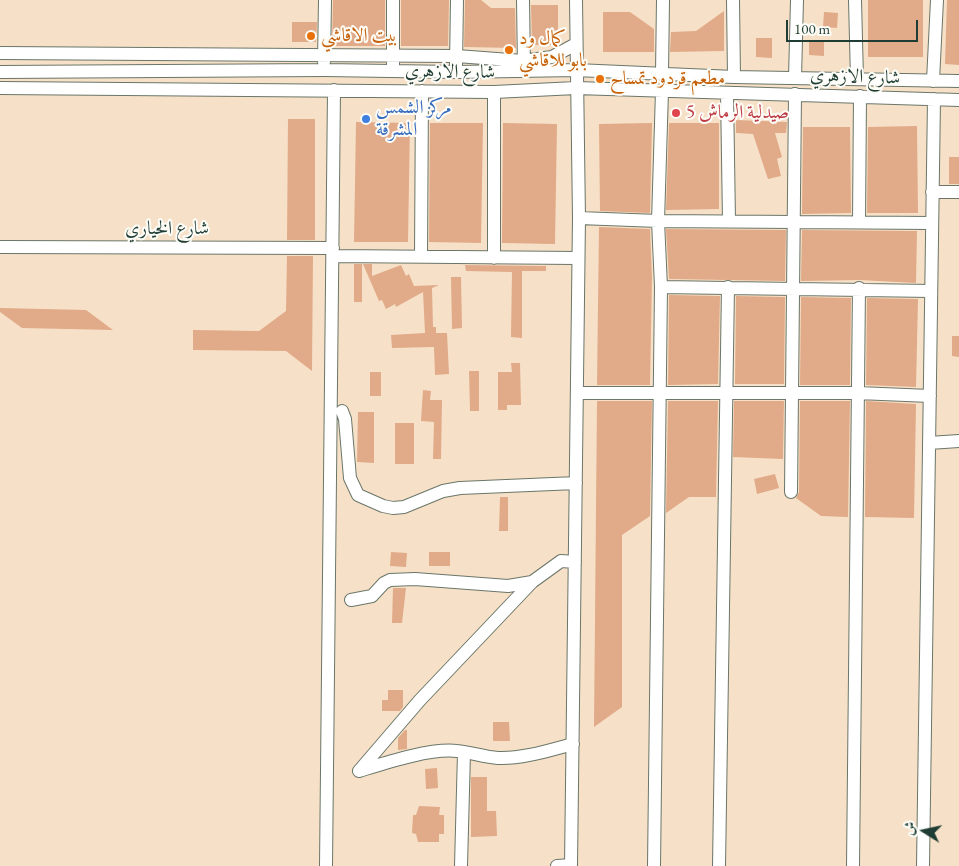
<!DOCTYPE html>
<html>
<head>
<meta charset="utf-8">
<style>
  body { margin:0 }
  #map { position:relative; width:959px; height:866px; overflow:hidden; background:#f6e1c8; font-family:"EB Garamond",Amiri,serif }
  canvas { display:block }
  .north { position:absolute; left:899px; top:806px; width:50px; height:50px; -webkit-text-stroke:4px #fdfcf7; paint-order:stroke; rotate:280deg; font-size:14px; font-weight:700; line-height:20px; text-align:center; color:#1f3d34 }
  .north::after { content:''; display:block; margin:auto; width:18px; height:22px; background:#1f3d34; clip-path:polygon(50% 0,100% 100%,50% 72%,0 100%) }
  .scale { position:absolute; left:786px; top:20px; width:132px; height:22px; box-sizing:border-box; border:2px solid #1f3d34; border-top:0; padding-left:6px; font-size:15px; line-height:18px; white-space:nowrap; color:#1f3d34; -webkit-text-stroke:4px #fdfcf7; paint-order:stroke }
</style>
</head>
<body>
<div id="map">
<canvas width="959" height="866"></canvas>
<div class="north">ش</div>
<div class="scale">100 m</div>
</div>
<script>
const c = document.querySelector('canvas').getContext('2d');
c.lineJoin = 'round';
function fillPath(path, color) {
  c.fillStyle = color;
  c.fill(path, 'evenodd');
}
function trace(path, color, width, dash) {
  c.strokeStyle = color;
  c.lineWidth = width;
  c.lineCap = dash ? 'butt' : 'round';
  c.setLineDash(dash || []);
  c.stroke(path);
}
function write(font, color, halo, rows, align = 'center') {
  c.font = font + ' "EB Garamond",Amiri,serif';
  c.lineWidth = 4;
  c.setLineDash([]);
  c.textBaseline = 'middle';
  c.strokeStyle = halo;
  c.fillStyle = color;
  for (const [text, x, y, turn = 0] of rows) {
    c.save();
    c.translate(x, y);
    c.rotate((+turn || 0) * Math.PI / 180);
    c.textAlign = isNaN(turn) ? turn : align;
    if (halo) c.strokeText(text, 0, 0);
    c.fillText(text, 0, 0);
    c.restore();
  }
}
const building = new Path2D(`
  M333 0H385V46H332Z
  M401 0H449L448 46H401Z
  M465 0H481L491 8H515L516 48 464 47Z
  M868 0H923V57H868Z
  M947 0H959V65L945 64Z
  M531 5H558V45H532Z
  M724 11V51L670 52 671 32 696 31Z
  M603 12H630L654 29V52H603Z
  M824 12 838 13 837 28 823 27Z
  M292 22H317L316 42H292Z
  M756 38H772V58L756 57Z
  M809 40H824V56L809 55Z
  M288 119H315V240H287Z
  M736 120 787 122 786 133H775L782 157 777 159 781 176 768 179 753 134 736 133Z
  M356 122 410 123 408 242H354Z
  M430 123H483L481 243 429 242Z
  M503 123 557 124 555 244 502 243Z
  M652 123 650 213 600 211 599 124Z
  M669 123H719V209L666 210Z
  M917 126 918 213H867L868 127Z
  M803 127H850L851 213 802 214Z
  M949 157H959V184H949Z
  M599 227 650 229 652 277 650 385H597Z
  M666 229 786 230 785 281 669 279Z
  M802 230 917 231 916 283 860 280 801 281Z
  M287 256H313L312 371 286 351 193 350V330L259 331 286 311Z
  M354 264H362V302H354Z
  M363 264H372V276L401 265 406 276 409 274 414 286 439 285 432 288 433 327H436V333H447L449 374 435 375 434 347 392 348 391 335 425 333 423 292 396 307 395 304 386 309 382 300 379 301Z
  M465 265 546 266V271H522V338L511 337 512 272 466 271Z
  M451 277H461L462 328 452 329Z
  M669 295 720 296 718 384 668 385Z
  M736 296 785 297 784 384H735Z
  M801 297 851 298 850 385H800Z
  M867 298 918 299 916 387 866 385Z
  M0 308 86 310 113 330 22 328 0 312Z
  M952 336H959V357L952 356Z
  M511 363H520L521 405H507V410H498V372H512Z
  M469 371H479V411H470Z
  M370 372H381V396H370Z
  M423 390 431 391 430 400H442L441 459H433L434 422 421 421Z
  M597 401H652L650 516 622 535V707L594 727Z
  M668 401H718L716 497H689L666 513Z
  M734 401H784L783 459 733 457Z
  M800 401H850L848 517 821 516 796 498 799 492Z
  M866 401 916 404 914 518 865 517Z
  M358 412H374V463L357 462Z
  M395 423H414V464H395Z
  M775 474 779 488 757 494 754 479Z
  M500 497H508V531H499Z
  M391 552 407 553 406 567 390 566Z
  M429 552H450V566H429Z
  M393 588H406L402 623H392Z
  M388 690H403V707L400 711H382V700H388Z
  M493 722H509L510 741H493Z
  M405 730H407V749L398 750V738Z
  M437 768 438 788 426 789 425 769Z
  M471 777H487V811H496L497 836 471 837Z
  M419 806 440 807 439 815H444V834H439V842H418L416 834 412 833 413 815H416Z`);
const minor = new Path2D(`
  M393 0V65
  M523 0 524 68
  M733 0 734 77
  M855 0 857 79
  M0 53 457 56 523 61 552 57 576 44
  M324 62 325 0
  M456 65 457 0
  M0 72 325 70 456 72 576 70 734 77 959 81
  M662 73 663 0
  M795 78 797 0
  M933 81 937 0
  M0 88 494 92 576 88 959 100
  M494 92V258
  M727 93 729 221
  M932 192H959
  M579 218 658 221 932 223
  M859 221 860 96
  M0 247 333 248
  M333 256 578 258
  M421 256 422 91
  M661 287 931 291
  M577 393H858L930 396
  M342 411 345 419 350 478 358 495 383 506 393 508 404 507 443 491 460 488 576 483
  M929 443 959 441
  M791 492 795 94
  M351 600 372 596 384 583 390 580 415 579 508 586 532 582 561 561 575 562
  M359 771 420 700 532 582
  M359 771C385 763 430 748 457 751 470 752 484 757 498 758 523 759 550 750 573 744
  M326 866 334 90
  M461 866 464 752
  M557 866 571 865
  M571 866 579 218 576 0
  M654 866 661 287 658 221 662 91
  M719 866 728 287
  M853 866 859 288
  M923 866 934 99`);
const markers = [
  [311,36,5,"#e8710a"],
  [509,50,5,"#e8710a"],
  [600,79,5,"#e8710a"],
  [676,113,5,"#e0444e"],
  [366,119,5,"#3f7fe0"]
];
const foodNames = [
  ["بيت الاقاشي",321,36],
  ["كمال ود",519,39],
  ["بابو للاقاشي",519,61],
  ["مطعم قردود تمساح",610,79]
];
const streetNames = [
  ["شارع الازهري",450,72,1],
  ["شارع الازهري",855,77,2],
  ["شارع الخياري",167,229]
];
const shopNames = [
  ["مركز الشمس",376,108],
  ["المشرقة",376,130]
];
const healthNames = [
  ["صيدلية الرماش 5",686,113]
];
fillPath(building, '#e1aa88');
trace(minor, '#6a7668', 14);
trace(minor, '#fff', 12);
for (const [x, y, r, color] of markers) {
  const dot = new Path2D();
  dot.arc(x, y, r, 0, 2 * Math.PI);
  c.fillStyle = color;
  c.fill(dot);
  trace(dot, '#fdfcf7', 2);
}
write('19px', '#c56008', '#fdfcf7', foodNames, 'left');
write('19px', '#1f3d34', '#fdfcf7', streetNames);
write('19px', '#366cbe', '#fdfcf7', shopNames, 'left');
write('19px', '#be3a42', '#fdfcf7', healthNames, 'left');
</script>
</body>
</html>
